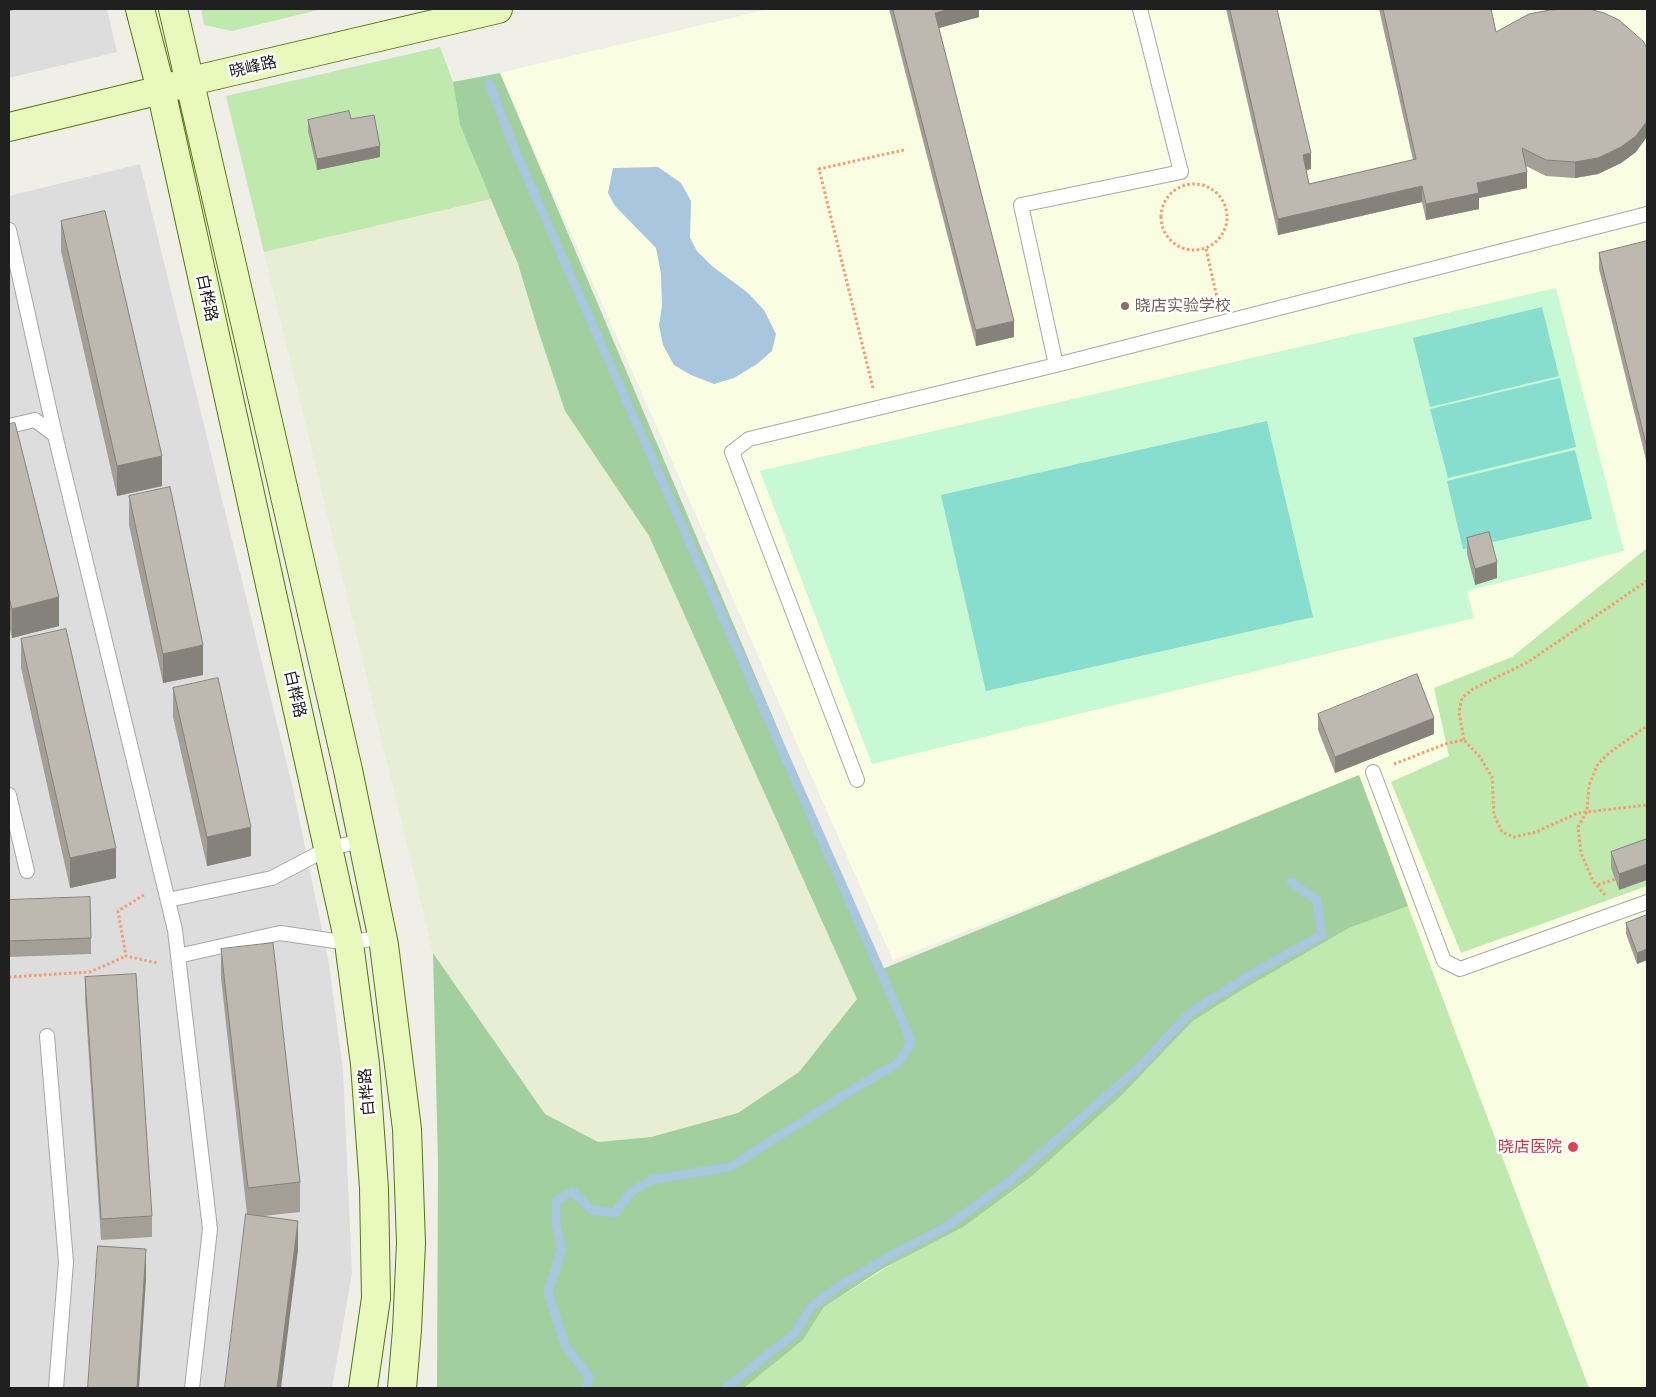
<!DOCTYPE html>
<html>
<head>
<meta charset="utf-8">
<style>
  body { margin:0 }
  #map { position:relative; width:1656px; height:1397px; overflow:hidden; background:#f0efe7; font-family:"Asap Condensed",sans-serif }
  canvas { display:block }
  .frame { position:absolute; inset:0; border:10px solid #202020; pointer-events:none }
</style>
</head>
<body>
<div id="map">
<canvas width="1656" height="1397"></canvas>
<div class="frame"></div>
</div>
<script>
const c = document.querySelector('canvas').getContext('2d');
c.lineJoin = 'round';
function fillPath(path, color) {
  c.fillStyle = color;
  c.fill(path, 'evenodd');
}
function trace(path, color, width, dash) {
  c.strokeStyle = color;
  c.lineWidth = width;
  c.lineCap = dash ? 'butt' : 'round';
  c.setLineDash(dash || []);
  c.stroke(path);
}
function write(font, color, halo, rows, align = 'center') {
  c.font = font + ' "Asap Condensed","Noto Sans SC",sans-serif';
  c.lineWidth = 5;
  c.setLineDash([]);
  c.textBaseline = 'middle';
  c.strokeStyle = halo;
  c.fillStyle = color;
  for (const [text, x, y, turn = 0] of rows) {
    c.save();
    c.translate(x, y);
    c.rotate((+turn || 0) * Math.PI / 180);
    c.textAlign = isNaN(turn) ? turn : align;
    if (halo) c.strokeText(text, 0, 0);
    c.fillText(text, 0, 0);
    c.restore();
  }
}
const residential = new Path2D(`
  M9 9H107L117 52 9 78Z
  M140 164 294 793 329 964 343 1070 352 1273 332 1388H9V196Z`);
const education = new Path2D(`
  M769 9H1647V1388H1589L1359 776 893 960 500 73Z`);
const farmland = new Path2D(`
  M491 199 518 264 538 330 565 411 649 536 857 999 799 1072 738 1113 651 1137 598 1142 545 1114 433 953 264 252Z`);
const grass = new Path2D(`
  M201 9H322L232 31 204 25Z
  M440 47 453 82 460 125 491 199 264 252 226 96Z
  M1647 548V886L1461 953 1391 782 1449 756 1434 688 1512 657Z
  M1408 906 1589 1388H744L803 1340 824 1307 1032 1176 1120 1097 1193 1021 1242 990 1349 928Z`);
const forest = new Path2D(`
  M500 73 880 970 1359 775 1408 906 1349 928 1242 990 1193 1021 1120 1097 1032 1176 963 1227 882 1269 824 1307 803 1340 744 1388H437L438 1163 433 953 545 1114 598 1142 651 1137 738 1113 799 1072 857 999 649 536 565 411 538 330 518 264 460 125 453 82Z`);
const park = new Path2D(`
  M1556 288 1624 551 1467 591 1474 618 872 764 760 471Z`);
const pitch = new Path2D(`
  M1542 307 1559 376 1430 407 1413 338Z
  M1560 378 1576 447 1448 478 1430 409Z
  M1267 421 1313 617 986 691 941 495Z
  M1575 450 1592 519 1463 549 1447 481Z`);
const water = new Path2D(`
  M658 167 681 183 691 201 690 238 697 251 712 266 748 293 764 310 776 334 772 351 757 364 734 378 714 384 691 375 674 365 663 345 659 325 662 306 661 274 656 248 615 206 608 193 613 168Z`);
const stream = new Path2D(`
  M489 83 518 157 904 1024 911 1043 897 1064 865 1082 730 1167 651 1180 631 1192 615 1213 592 1210 572 1191 556 1201V1225L562 1249 548 1292 565 1345 589 1377 586 1388
  M726 1388 795 1333 811 1307 836 1288 888 1257 946 1227 1010 1181 1138 1068 1191 1012 1252 974 1322 935 1317 900 1291 882`);
const path = new Path2D(`
  M1161 217a33 33 0 1 1 66 0a33 33 0 1 1-66 0Z
  M1206 249 1218 302
  M873 388 819 169 904 150
  M1464 740 1459 712 1462 698 1473 689 1528 662 1647 581
  M1394 764 1448 743 1464 740 1480 757 1492 777 1494 815 1502 832 1514 837 1536 832 1578 813 1647 805
  M1598 885 1618 878
  M144 895 118 911 126 956 157 963
  M1605 895 1593 881 1581 853 1578 827 1587 811 1589 785 1598 764 1609 753 1647 726
  M9 977 90 972 126 956`);
const lane = new Path2D(`
  M9 230 55 435
  M1056 365 1021 205 1181 172 1140 9
  M9 426 35 420 55 435 175 930 210 1229 192 1388
  M1373 772 1444 961 1460 969 1647 902
  M857 780 732 452 749 439 1056 365 1647 214
  M9 795 27 871
  M168 900 272 878 329 848 363 841
  M178 956 280 933 349 943 382 937
  M47 1036 66 1262 56 1388`);
const secondary = new Path2D(`
  M140 9 161 90 349 943 365 1064 374 1188 376 1298 363 1388
  M173 9 348 770 384 945 407 1129 411 1243 407 1330 402 1388
  M9 127 161 90 191 81 498 9`);
const wall = new Path2D(`
  M889 9H979V17L939 28 1014 337 976 346Z
  M1226 9H1277L1311 169 1306 170 1309 184 1413 160 1379 9H1491L1496 32 1636 152 1621 163 1598 174 1575 178 1546 176 1526 166 1527 188 1479 198V209L1426 220 1422 202 1278 235Z
  M351 119 380 157 317 170 308 131V120Z
  M61 221 162 486 117 496 61 251Z
  M1647 241V464L1599 269V253Z
  M9 424 59 626 12 638 9 626Z
  M129 496 203 675 163 683 129 525Z
  M1467 538 1497 578 1475 585 1467 554Z
  M21 639 116 878 70 888 21 668Z
  M173 688 251 856 207 866 173 717Z
  M1318 714 1434 734 1335 773 1318 730Z
  M1647 839 1619 890 1611 868V852Z
  M9 900 91 938V954L9 957Z
  M1647 915V960L1637 964 1626 934V923Z
  M221 949 300 1182V1212L263 1216 298 1250 247 1214 221 978Z
  M85 977 152 1216V1237L101 1240 85 998Z`);
const shadedWall = new Path2D(`
  M9 9H18L9 11Z
  M951 9H979V17L935 29V13Z
  M1647 121V137L1636 152 1621 163 1598 174 1575 178V162Z
  M380 146V157L317 170V159Z
  M1311 153V169L1303 171V155Z
  M1527 172V188L1479 198V209L1426 220V204L1477 183Z
  M1422 186V202L1278 235V219Z
  M1014 321V337L976 346V330Z
  M162 456V486L117 496V466Z
  M1497 562V578L1475 585V569Z
  M59 597V626L12 638V609Z
  M203 645V675L163 683V654Z
  M1434 718V734L1335 773V757Z
  M251 827V856L207 866V837Z
  M116 848V878L70 888V858Z
  M1647 864V880L1619 890V874Z
  M1647 949V960L1637 964V953Z
  M298 1221V1250L281 1388H277Z
  M146 1249V1279L139 1388H137Z`);
const building = new Path2D(`
  M893 9H951L935 13 1014 321 976 330Z
  M1230 9H1277L1311 153 1303 155 1309 184 1416 159 1383 9H1491L1496 32 1529 14 1550 10 1566 9H1589L1604 13 1619 20 1643 41 1647 48V121L1636 136 1621 147 1598 158 1575 162 1546 160 1522 148 1527 172 1477 183 1479 193 1426 204 1422 186 1278 219Z
  M349 111 351 119 374 115 380 146 317 159 308 120Z
  M105 211 162 456 117 466 61 221Z
  M1647 241V448L1599 253Z
  M15 423 59 597 12 609 9 597V424Z
  M170 487 203 645 163 654 129 496Z
  M1489 532 1497 562 1475 569 1467 538Z
  M66 629 116 848 70 858 21 639Z
  M1417 674 1434 718 1335 757 1318 714Z
  M218 678 251 827 207 837 173 688Z
  M1647 839V864L1619 874 1611 852Z
  M90 897 91 938 9 941V900Z
  M1647 915V949L1637 953 1626 923Z
  M273 943 300 1182 248 1188 221 949Z
  M136 974 152 1216 101 1219 85 977Z
  M246 1214 298 1221 277 1388H225Z
  M98 1246 146 1249 137 1388H88Z`);
const markers = [
  [1125,306,5,"#8d6e63"],
  [1573,1147,6,"#e0444e"]
];
const streetNames = [
  ["晓峰路",253,67,-13],
  ["白桦路",207,298,78],
  ["白桦路",295,694,77],
  ["白桦路",367,1092,-95]
];
const educationNames = [
  ["晓店实验学校",1135,306]
];
const healthNames = [
  ["晓店医院",1562,1147]
];
fillPath(residential, '#dedddd');
fillPath(education, '#f9fee2');
fillPath(farmland, '#e7eed3');
fillPath(grass, '#bfe9ae');
fillPath(forest, '#a1cf9d');
fillPath(park, '#c6f9d4');
fillPath(pitch, '#87ddce');
fillPath(water, '#a8c6dd');
trace(stream, '#a8c6dd', 9);
trace(lane, '#a7a7a7', 16);
trace(secondary, '#547707', 30);
trace(path, '#f79b71', 3, [2.5, 2.5]);
trace(lane, '#fff', 14);
trace(secondary, '#e9f9bd', 28);
fillPath(wall, '#a39f97');
fillPath(shadedWall, '#84827b');
fillPath(building, '#bdb9b0');
trace(building, '#84827b', 1);
for (const [x, y, r, color] of markers) {
  const dot = new Path2D();
  dot.arc(x, y, r, 0, 2 * Math.PI);
  c.fillStyle = color;
  c.fill(dot);
  trace(dot, '#fff', 2);
}
write('16px', '#202020', '#fff', streetNames);
write('16px', '#785e54', '#fff', educationNames, 'left');
write('16px', '#be3a42', '#fff', healthNames, 'right');
</script>
</body>
</html>
